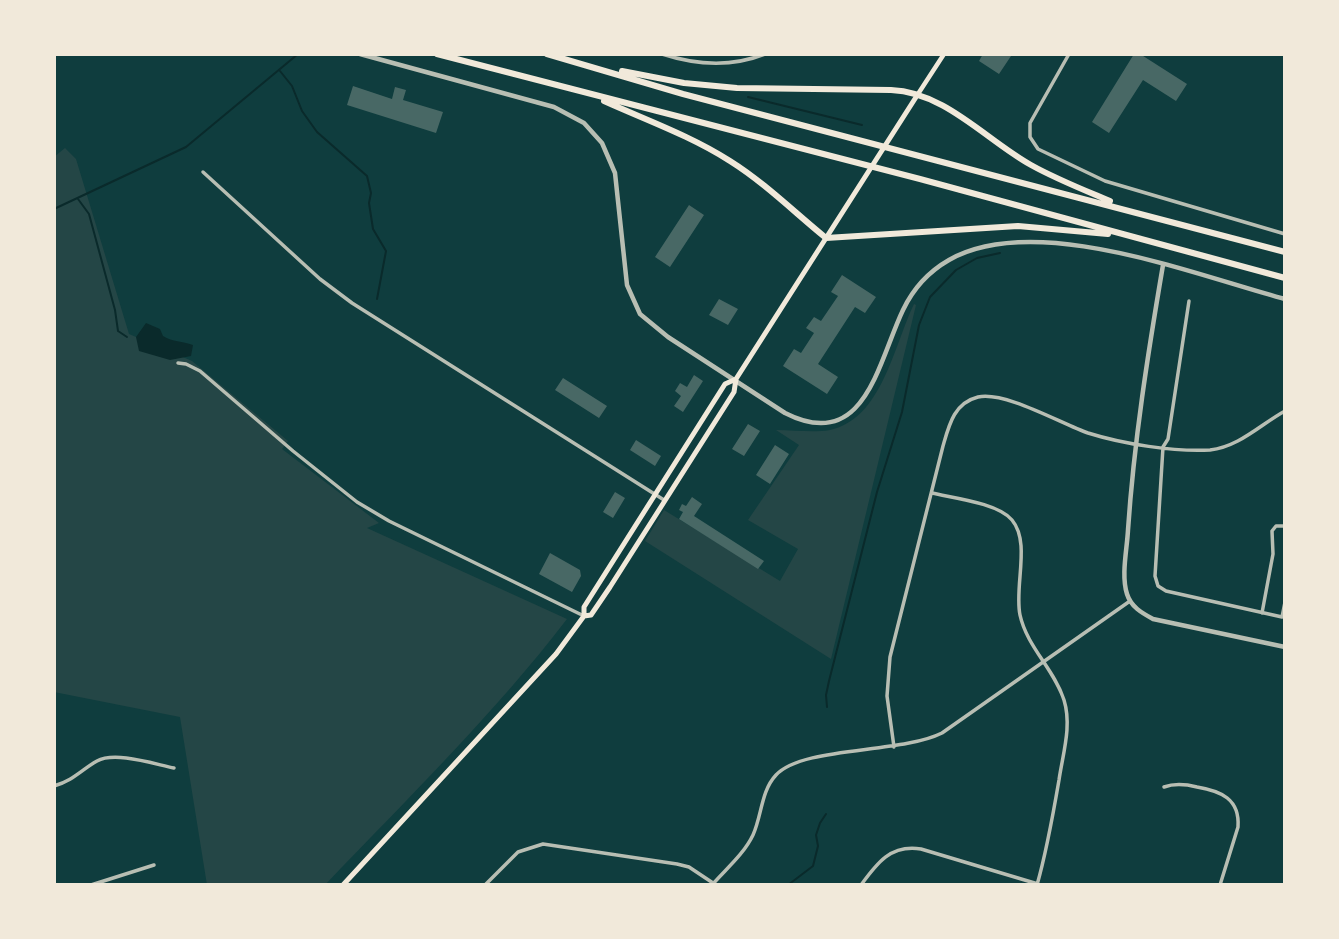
<!DOCTYPE html>
<html>
<head>
<meta charset="utf-8">
<style>
  body { margin:0 }
  #map { position:relative; width:1339px; height:939px; overflow:hidden; background:#0f3d3e; font-family:"Playfair Display",serif }
  canvas { display:block }
  .frame { position:absolute; inset:0; border:56px solid #f1e9da; pointer-events:none }
</style>
</head>
<body>
<div id="map">
<canvas width="1339" height="939"></canvas>
<div class="frame"></div>
</div>
<script>
const c = document.querySelector('canvas').getContext('2d');
c.lineJoin = 'round';
function fillPath(path, color) {
  c.fillStyle = color;
  c.fill(path, 'evenodd');
}
function trace(path, color, width, dash) {
  c.strokeStyle = color;
  c.lineWidth = width;
  c.lineCap = dash ? 'butt' : 'round';
  c.setLineDash(dash || []);
  c.stroke(path);
}
const green = new Path2D(`
  M65 148 76 159 129 334 192 361 288 441 282 449 379 523 367 528 567 619C495 713 407 799 325 885H207L180 717 54 692V157Z
  M914 304 916 305 831 659 645 541 664 510 780 581 798 549 748 520 799 445 776 430C794 430 813 433 830 430 882 419 894 345 914 304Z`);
const water = new Path2D(`
  M146 323 160 329 163 336C173 342 182 341 193 345L191 356 170 360 139 351 136 337Z`);
const stream = new Path2D(`
  M280 71 292 86 302 111 317 132 367 176 371 193 369 203 373 229 386 251 377 299
  M748 97 862 125
  M78 199 89 214 115 310 118 331 127 337
  M54 209 186 147 298 54
  M827 707 826 695 829 681 877 492 902 412 919 325 930 297 956 270 977 258 1000 253
  M788 885 813 866 818 846 816 835 820 823 826 814`);
const building = new Path2D(`
  M983 54H1007L1011 56 999 74 979 61Z
  M1134 54H1140L1187 84 1176 101 1143 80 1109 133 1092 122Z
  M353 86 392 99 395 87 406 90 403 100 443 112 436 133 347 105Z
  M689 205 704 215 670 267 655 257Z
  M842 275 876 297 865 313 855 307 818 364 838 377 827 394 783 366 794 349 801 353 814 333 806 328 814 317 821 321 838 296 831 292Z
  M719 299 738 309 728 325 709 315Z
  M694 375 703 381 683 412 674 406 681 396 675 391 680 383 687 387Z
  M563 378 607 406 599 418 555 390Z
  M748 424 760 431 744 456 732 449Z
  M636 440 661 456 655 466 630 450Z
  M775 445 789 454 770 484 756 475Z
  M615 492 625 498 613 518 603 512Z
  M692 497 702 504 694 516 764 561 758 569 679 519 683 512 679 510 682 504 686 506Z
  M550 553 580 570 581 576 572 592 539 574Z`);
const minor = new Path2D(`
  M662 54C696 65 732 67 765 54
  M1069 54 1030 123V137L1038 149 1105 181 1285 234
  M203 172 320 279 352 303 664 500
  M1189 301 1168 439 1163 447 1155 576 1158 586 1166 591 1282 617 1285 602
  M178 363 186 364 200 371 293 451 357 502 389 521 584 616
  M932 493C953 498 998 503 1012 520 1031 543 1014 586 1020 615 1027 647 1054 669 1064 700 1072 726 1063 753 1059 780 1053 815 1047 850 1037 885
  M1262 613 1273 554 1272 531 1276 526H1285
  M894 747 887 696 890 657 943 446C949 425 954 403 978 397 1005 391 1060 423 1088 433 1123 444 1174 452 1210 450 1239 447 1261 424 1285 411
  M54 786C74 780 81 770 97 761 115 751 154 764 174 768
  M1164 787C1175 783 1185 784 1197 787 1221 791 1240 799 1238 827L1220 885
  M91 885 154 865
  M485 885 518 852 543 844 677 864 689 867 716 885
  M712 885C726 869 744 854 753 835 762 815 761 791 776 775 803 746 900 754 942 733L1130 601
  M861 885C877 863 891 844 921 849L1038 884`);
const tertiary = new Path2D(`
  M360 54 554 107 584 123 602 143 615 173 627 285 640 314 668 337 785 413C865 454 878 362 903 310 913 289 928 272 949 260 1035 211 1195 275 1285 299
  M1163 265C1148 353 1134 441 1128 530 1127 550 1121 575 1127 594 1131 607 1142 613 1153 619L1285 647`);
const secondary = new Path2D(`
  M918 94 944 54`);
const primary = new Path2D(`
  M584 616 591 615 610 587 734 392 736 379 918 94
  M343 885 556 654 584 616V607L725 384 736 379`);
const motorway = new Path2D(`
  M437 54 920 179 1285 278
  M547 54 683 94 1285 252
  M622 71 684 83 737 88 891 90C945 92 986 140 1031 165 1056 179 1084 190 1110 201
  M604 101C646 120 691 136 730 161 765 183 794 212 826 238L1018 226 1108 234`);
fillPath(green, '#244646');
fillPath(water, '#0a2a2b');
trace(stream, '#0a2a2b', 2);
fillPath(building, '#486865');
trace(minor, '#b8beb3', 3.5);
trace(tertiary, '#b8beb3', 4.5);
trace(secondary, '#f1e9da', 4.5);
trace(primary, '#f1e9da', 5);
trace(motorway, '#f1e9da', 6);
</script>
</body>
</html>
